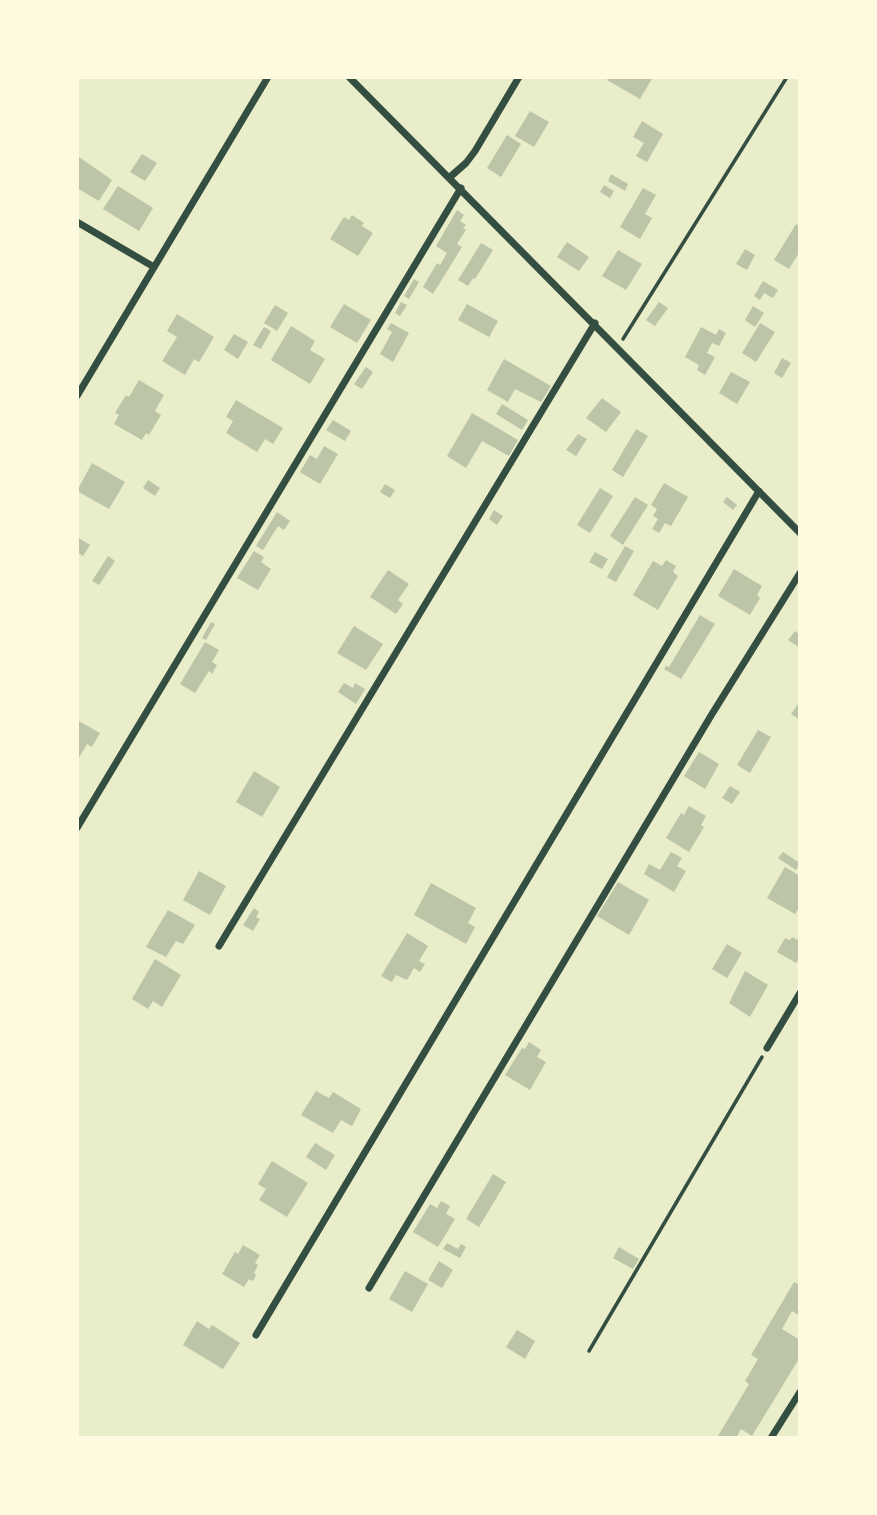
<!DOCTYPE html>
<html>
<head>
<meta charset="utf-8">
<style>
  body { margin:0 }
  #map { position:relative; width:877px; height:1515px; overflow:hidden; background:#e9edc9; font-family:"IBM Plex Serif",serif }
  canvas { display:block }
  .frame { position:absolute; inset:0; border:79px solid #fefae0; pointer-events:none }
</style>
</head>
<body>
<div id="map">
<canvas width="877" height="1515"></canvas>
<div class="frame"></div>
</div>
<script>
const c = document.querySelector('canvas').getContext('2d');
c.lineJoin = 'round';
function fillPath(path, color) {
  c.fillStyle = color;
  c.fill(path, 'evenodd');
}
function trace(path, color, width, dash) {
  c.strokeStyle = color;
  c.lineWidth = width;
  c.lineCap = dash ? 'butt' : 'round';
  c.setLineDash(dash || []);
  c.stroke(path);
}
const building = new Path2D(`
  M609 77H653L640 99 607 80Z
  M530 111 549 122 534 147 515 136Z
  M642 121 663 134 647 162 636 156 644 143 633 137Z
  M507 135 521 144 501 177 487 168Z
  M142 154 157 163 145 181 130 172Z
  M79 157 112 180 99 201 77 188Z
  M611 174 628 184 625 191 608 181Z
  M604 185 614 191 610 198 600 192Z
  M118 186 153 208 139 231 103 209Z
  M643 188 656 195 645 214 652 218 640 239 620 227Z
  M457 210 464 215 460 221 466 225 463 228 466 230 457 244 462 247 433 294 423 287 437 263 440 265 447 253 436 246Z
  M352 215 364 223 362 226 373 233 358 256 330 239 344 217 349 220Z
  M796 224 800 227V251L789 269 774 260Z
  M567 242 589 257 579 271 557 257Z
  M481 243 493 250 475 279 473 278 468 286 458 280Z
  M745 249 755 255 747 270 736 264Z
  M618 250 642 264 626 290 602 276Z
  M414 279 419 282 409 299 404 296Z
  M763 281 778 290 773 298 764 293 760 300 754 296Z
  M401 302 407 305 400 316 395 313Z
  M659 302 668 308 655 326 646 320Z
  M344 304 371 320 357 343 330 327Z
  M467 304 498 321 489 337 458 320Z
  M275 305 288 313 277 331 264 323Z
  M753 306 764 313 755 327 745 320Z
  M177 314 214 337 199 362 194 359 185 375 162 361 177 337 167 331Z
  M391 323 409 333 393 362 380 354 392 332 387 329Z
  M760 323 775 332 756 362 742 353Z
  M291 326 315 341 310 350 325 359 310 384 271 360Z
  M264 327 271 331 261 349 253 345Z
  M701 327 716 335 719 329 726 333 719 346 712 343 707 353 715 357 705 375 697 370 699 365 685 357Z
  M234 334 248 342 238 359 224 350Z
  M782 358 791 363 782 378 774 373Z
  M504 359 551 386 541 402 515 389 508 402 487 390Z
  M366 367 373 372 362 389 354 384Z
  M731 372 750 382 737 404 719 393Z
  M139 380 164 395 155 411 161 415 149 435 146 433 142 440 114 424 119 415 115 413 126 395 129 397Z
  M602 398 621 412 606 432 586 418Z
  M236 400 283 428 273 444 265 439 257 452 226 433 233 421 226 417Z
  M502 404 528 420 522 430 496 414Z
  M472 413 518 440 509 456 482 441 466 468 447 456Z
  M333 420 351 431 345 441 326 430Z
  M636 429 648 436 623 477 612 470Z
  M578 434 587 439 576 456 566 450Z
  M324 446 338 454 320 484 300 472 310 455 317 459Z
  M92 463 125 482 109 509 77 491Z
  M148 480 160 488 155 496 143 488Z
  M664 483 688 497 671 526 665 523 659 533 652 529 658 519 653 516 657 509 651 505Z
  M385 484 395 490 390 498 380 492Z
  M600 488 613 496 590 533 577 525Z
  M635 497 648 505 623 545 610 536Z
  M727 497 737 505 733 510 723 502Z
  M494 510 503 516 497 525 489 519Z
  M277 512 290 521 284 530 278 526 263 550 256 546Z
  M77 537 90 545 83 556 77 552Z
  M625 546 634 551 616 582 607 577Z
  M254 551 264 557 261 562 271 569 258 590 237 578Z
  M595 552 608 559 602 569 589 562Z
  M108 556 115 561 99 585 92 581Z
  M666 560 676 566 673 572 678 576 658 610 633 595 653 561 662 566Z
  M734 569 762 586 757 595 760 598 750 615 718 596Z
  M388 570 409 584 398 600 403 604 396 614 370 597Z
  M700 615 715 624 681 679 664 669 666 666 669 667Z
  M211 622 215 624 206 640 202 638Z
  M354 626 383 644 366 670 337 653Z
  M795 631 800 635V648L788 640Z
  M205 642 219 650 212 662 217 665 212 674 209 671 195 693 180 684Z
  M344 683 353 688 355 683 365 689 356 704 338 692Z
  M798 704 800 705V720L791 714Z
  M77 720 100 733 92 747 87 744 77 761Z
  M758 730 771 737 750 773 737 765Z
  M699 752 719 764 705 789 684 776Z
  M254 771 280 787 262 817 236 802Z
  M730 786 740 792 732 804 722 798Z
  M689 806 706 816 701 825 704 827 689 852 666 838 681 813 684 815Z
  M671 852 682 858 677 866 686 871 674 892 644 874 649 864 660 870Z
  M783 852 800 863 796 870 778 858Z
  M785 867 800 876V906L795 914 767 898Z
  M199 871 226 886 210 915 183 900Z
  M618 882 649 900 629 935 597 916Z
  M431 883 476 908 468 923 475 927 466 944 414 915Z
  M254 908 259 912 256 917 260 919 253 931 243 925Z
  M168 910 195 925 183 944 176 941 166 957 146 947Z
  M407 933 428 946 419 961 425 964 420 972 414 968 407 980 396 975 392 982 381 976Z
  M792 937 800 941V957L796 963 777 952 785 938 790 940Z
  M727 944 742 953 727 978 712 969Z
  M155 959 181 975 162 1007 153 1001 148 1009 132 999Z
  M745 971 768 985 750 1017 729 1003Z
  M529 1042 541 1050 537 1057 546 1062 530 1090 505 1075 522 1048 525 1049Z
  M316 1091 329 1098 333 1092 361 1109 352 1126 341 1120 333 1133 301 1115Z
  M315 1143 335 1155 326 1170 306 1157Z
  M272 1161 308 1183 287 1217 259 1200 266 1189 258 1184Z
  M493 1174 506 1182 479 1227 466 1219Z
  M441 1201 450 1206 446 1214 455 1219 438 1247 413 1232 430 1204 437 1208Z
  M447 1243 458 1249 461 1244 466 1247 460 1258 443 1249Z
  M243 1245 260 1255 255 1263 258 1265 254 1273 256 1275 253 1281 249 1279 244 1287 222 1274 235 1252 238 1254Z
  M619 1247 639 1259 633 1269 613 1258Z
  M439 1261 453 1270 442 1288 428 1280Z
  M405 1271 428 1284 412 1312 389 1299Z
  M794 1282 800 1285V1316L792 1311 782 1329 800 1340V1357L752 1436 741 1429 736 1438H721L718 1436 749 1384 745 1381 758 1359 751 1355Z
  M197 1321 209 1329 212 1325 240 1343 223 1369 183 1345Z
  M517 1330 535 1341 525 1359 506 1347Z`);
const path = new Path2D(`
  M623 339 787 77
  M589 1351 762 1057`);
const minor = new Path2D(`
  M349 77 800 533
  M450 177 466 163 475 151 519 77
  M77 222 154 267
  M77 396 268 77
  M77 828 461 188
  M219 946 595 323
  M767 1048 800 993
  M369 1288 712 714 800 573
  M256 1335 759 491
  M771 1438 800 1392`);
fillPath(building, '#bcc5a7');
trace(path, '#344e41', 3.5);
trace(minor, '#344e41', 7);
</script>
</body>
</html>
